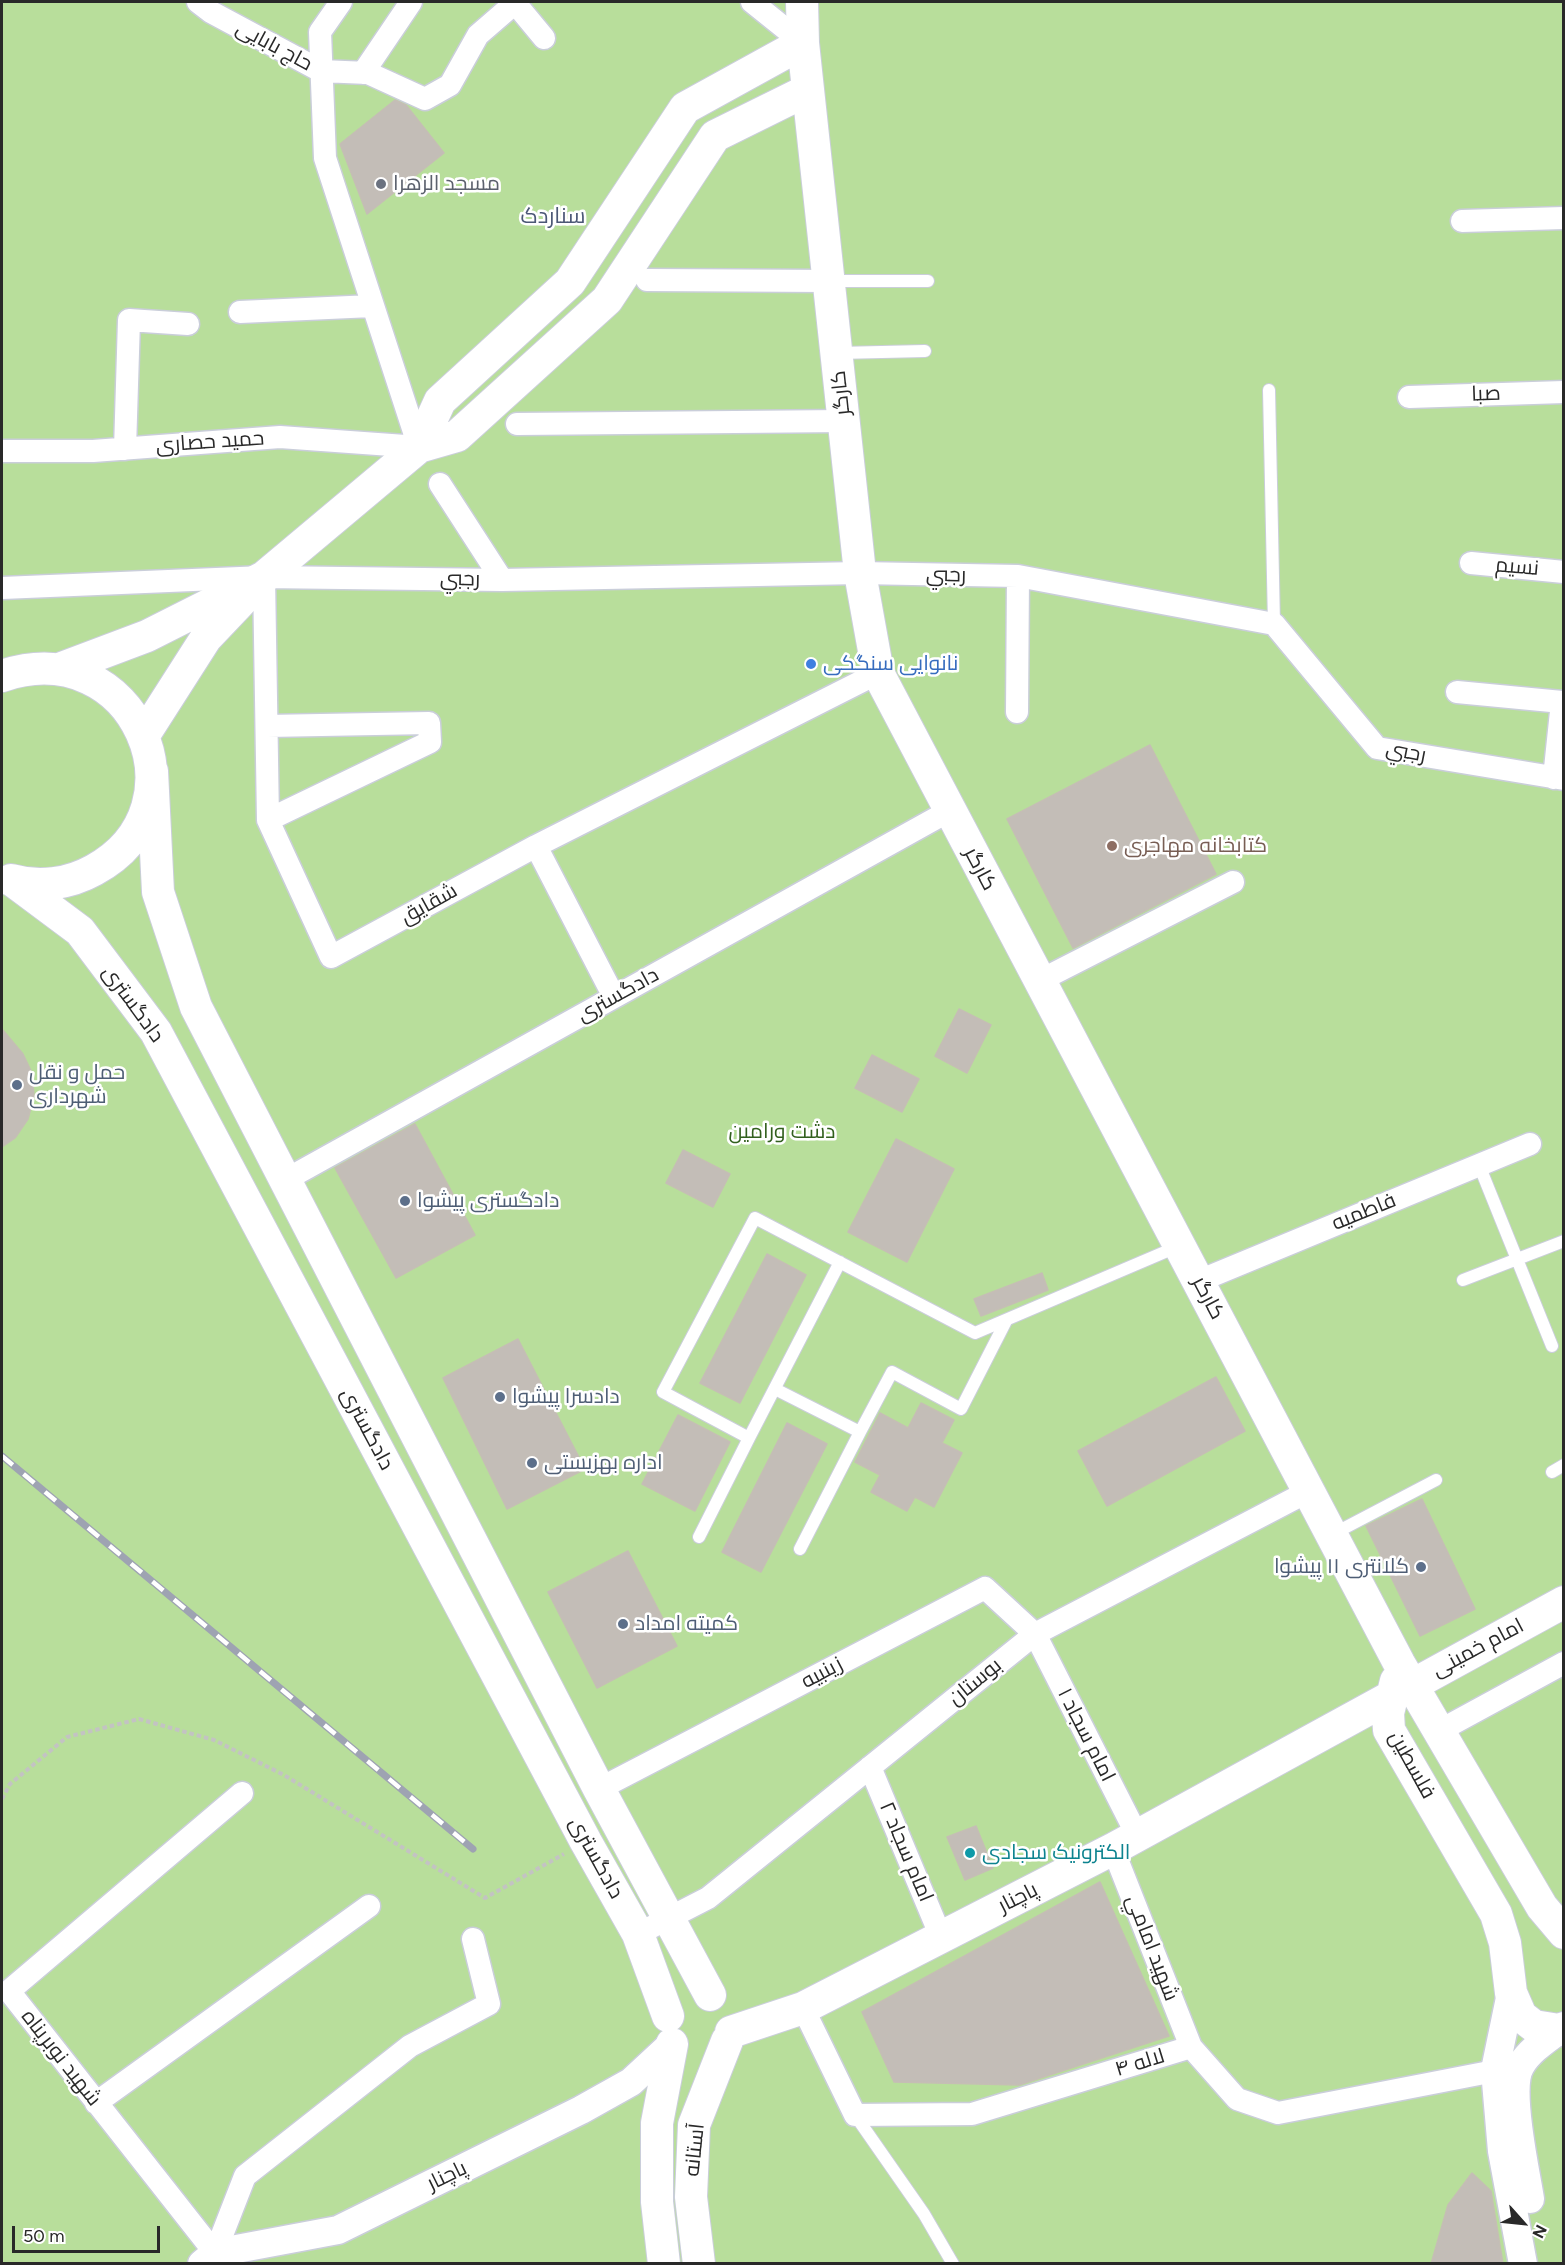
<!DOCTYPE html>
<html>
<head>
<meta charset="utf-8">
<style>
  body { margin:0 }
  #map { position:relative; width:1565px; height:2265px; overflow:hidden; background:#eae2db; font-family:Figtree,sans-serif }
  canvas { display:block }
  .frame { position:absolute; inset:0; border:3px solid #292929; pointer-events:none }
  .north { position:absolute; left:1493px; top:2193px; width:60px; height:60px; -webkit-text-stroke:4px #fff; paint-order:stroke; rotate:117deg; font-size:16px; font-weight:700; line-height:24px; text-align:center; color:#292929 }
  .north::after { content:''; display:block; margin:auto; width:21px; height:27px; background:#292929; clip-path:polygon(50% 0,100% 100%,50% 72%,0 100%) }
  .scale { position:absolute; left:12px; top:2226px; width:148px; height:27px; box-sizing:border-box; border:3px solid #292929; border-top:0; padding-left:8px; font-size:18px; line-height:21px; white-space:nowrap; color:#292929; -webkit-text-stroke:4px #fff; paint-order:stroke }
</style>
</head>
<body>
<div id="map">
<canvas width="1565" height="2265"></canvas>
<div class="frame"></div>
<div class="north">N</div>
<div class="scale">50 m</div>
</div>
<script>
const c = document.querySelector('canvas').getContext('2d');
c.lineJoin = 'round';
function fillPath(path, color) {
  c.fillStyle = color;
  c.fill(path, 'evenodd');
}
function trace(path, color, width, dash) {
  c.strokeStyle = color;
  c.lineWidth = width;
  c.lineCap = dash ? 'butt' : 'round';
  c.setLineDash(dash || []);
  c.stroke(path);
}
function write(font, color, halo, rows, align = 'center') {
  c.font = font + ' Figtree,Cairo,sans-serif';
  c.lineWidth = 5;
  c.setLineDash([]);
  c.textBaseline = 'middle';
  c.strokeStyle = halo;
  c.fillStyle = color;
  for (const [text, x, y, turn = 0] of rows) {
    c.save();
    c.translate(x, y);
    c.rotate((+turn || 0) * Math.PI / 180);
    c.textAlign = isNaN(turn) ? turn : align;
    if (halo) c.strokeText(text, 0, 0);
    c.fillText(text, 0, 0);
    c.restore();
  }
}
const green = new Path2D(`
  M2 2H1563V2263L2 2264Z`);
const building = new Path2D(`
  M395 100 406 105 444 153 367 214 340 144Z
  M1150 745 1216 874 1073 948 1007 819Z
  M959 1009 991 1025 967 1073 935 1056Z
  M2 1029 23 1054 32 1073 34 1096 28 1119 15 1138 2 1147Z
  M872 1055 919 1079 902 1112 855 1088Z
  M415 1124 475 1235 396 1278 335 1168Z
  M896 1139 954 1169 907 1262 848 1232Z
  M683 1150 730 1174 713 1207 666 1183Z
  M767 1254 806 1275 740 1403 700 1383Z
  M1042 1273 1048 1290 981 1316 974 1299Z
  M518 1339 585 1469 507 1509 443 1378Z
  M1216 1377 1245 1431 1107 1506 1078 1451Z
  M921 1403 954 1420 942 1443 962 1453 934 1507 915 1497 907 1511 871 1492 880 1475 855 1462 880 1413 908 1428Z
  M678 1415 730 1442 695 1511 642 1484Z
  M787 1423 827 1444 761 1572 722 1552Z
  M1422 1499 1475 1609 1420 1636 1366 1526Z
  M628 1551 677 1646 597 1688 548 1592Z
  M976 1826 993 1868 965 1880 947 1837Z
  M1100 1882 1169 2036 1019 2085 894 2082 862 2012Z
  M1472 2173 1491 2191 1503 2264H1431L1448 2205Z`);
const path = new Path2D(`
  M2 1799 10 1784 67 1737 139 1719 214 1740 284 1775 485 1898 564 1854`);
const service = new Path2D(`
  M830 281H928
  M838 353 925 351
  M1269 390 1274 624
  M1479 1165 1552 1346
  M1463 1280 1564 1241
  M775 1389 860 1432 800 1549
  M860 1432 892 1372 961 1409 1006 1321
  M749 1438 840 1262
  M1552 1472 1564 1465
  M1333 1534 1436 1480
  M699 1537 749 1438 663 1392 755 1218 975 1333 1179 1246
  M855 2115 924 2214 953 2264`);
const minor = new Path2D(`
  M198 2 211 12 321 71 368 73 425 99 450 85 478 35 515 3 544 38
  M752 2 803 43
  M363 73 411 2
  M1462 221 1564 218
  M647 280 829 281
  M240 312 372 306
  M1409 397 1564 392
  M517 424 844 421
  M125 449 129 320 188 324
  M2 451H93L280 437 419 447 325 158 320 32 341 2
  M440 484 502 580
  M1471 563 1564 572
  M264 577 268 820 331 957 536 846 878 673
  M2 588 264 577 502 580 860 573 1018 576 1274 624 1377 748 1564 779
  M1457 692 1562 702 1554 778
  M1017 712 1018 576
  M267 726 429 723 430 742 268 820
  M536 846 614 997
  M1039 981 1233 882
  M287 1179 949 811
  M1199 1281 1530 1144
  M1439 1731 1564 1663
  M870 1767 941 1937
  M599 1789 985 1588 1035 1634 1137 1835
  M1113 1849 1191 2047
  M638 1934 708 1898 1035 1634 1309 1491
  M803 2008 855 2115 972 2114 1191 2047 1237 2099 1278 2113 1510 2068
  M96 2103 369 1906
  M215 2253 9 1991 242 1793
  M215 2253 245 2176 410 2046 489 2004 473 1939`);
const tertiary = new Path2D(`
  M1511 1993 1495 2070 1502 2151 1523 2264
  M1530 2199C1526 2171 1506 2088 1521 2065 1530 2050 1546 2040 1559 2030
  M202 2264 215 2253 338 2230 581 2110 631 2082 672 2044`);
const secondary = new Path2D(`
  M802 2 803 43 860 573 878 673 1399 1663 1542 1907 1564 1933
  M419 447 440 401 570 282 685 108 803 43
  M264 577 419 447 457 436 607 300 715 136 808 90
  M62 668 147 636 264 577 206 638 144 735
  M2 676C135 631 210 807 94 870 69 884 39 888 11 880
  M152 771 158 892 196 1007 599 1789 710 1995
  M13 881 80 931 156 1032 586 1842 638 1934 668 2016
  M1396 1681 1388 1713 1389 1730 1496 1914 1505 1943 1511 1993 1521 2016 1534 2026 1559 2030 1564 2028
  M731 2032 803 2008 1113 1849 1564 1602
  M664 2264 657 2202V2123L672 2044
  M699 2264 691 2197 694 2125 727 2041`);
const rail = new Path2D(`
  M2 1456 473 1849`);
const markers = [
  [381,184,6,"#6b7280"],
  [811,664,6,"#3f7fe0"],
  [1112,846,6,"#8d6e63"],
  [17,1085,6,"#5c6f8a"],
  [405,1201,6,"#5c6f8a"],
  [500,1397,6,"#5c6f8a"],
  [532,1463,6,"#5c6f8a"],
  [1421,1567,6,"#5c6f8a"],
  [623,1624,6,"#5c6f8a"],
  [970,1853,6,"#0f9aa8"]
];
const streetNames = [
  ["حاج بابایی",274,46,28],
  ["کارگر",841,393,-96],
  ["صبا",1486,394,-2],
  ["حمید حصاری",210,442,-4],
  ["نسيم",1517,567,5],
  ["رجبي",946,575,1],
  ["رجبي",460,579,1],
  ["رجبي",1406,752,11],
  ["کارگر",980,869,62],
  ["شقايق",429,904,-29],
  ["دادگستری",618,995,-29],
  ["دادگستری",133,1004,54],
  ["فاطميه",1364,1212,-22],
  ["کارگر",1208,1298,62],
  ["دادگستری",367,1429,62],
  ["امام خمینی",1478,1648,-28],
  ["زينبيه",822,1673,-28],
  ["بوستان",975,1682,-39],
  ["امام سجاد ۱",1086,1735,63],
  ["فلسطین",1412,1765,61],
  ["امام سجاد ۲",906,1852,67],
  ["دادگستری",596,1858,61],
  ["پاچنار",1018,1898,-27],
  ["شهيد امامي",1152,1948,69],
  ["شهید نوبرپناه",61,2058,52],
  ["لاله ۴",1140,2063,-17],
  ["آستانه",695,2150,-84],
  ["پاچنار",447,2176,-26]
];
const worshipNames = [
  ["مسجد الزهرا",393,184]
];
const shopNames = [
  ["نانوایی سنگکی",823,664]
];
const educationNames = [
  ["کتابخانه مهاجری",1124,846]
];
const serviceNames = [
  ["حمل و نقل",29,1073],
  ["شهرداری",29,1097],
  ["دادگستری پیشوا",417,1201],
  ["دادسرا پیشوا",512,1397],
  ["اداره بهزیستی",544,1463],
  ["کلانتری ۱۱ پیشوا",1409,1567,"right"],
  ["کمیته امداد",635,1624]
];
const parkNames = [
  ["دشت ورامین",782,1132]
];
const cultureNames = [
  ["الکترونیک سجادی",982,1853]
];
const neighbourhoodNames = [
  ["سناردک",553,217]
];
fillPath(green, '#b8de9b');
fillPath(building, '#c3bdb7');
trace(building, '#c5beb5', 1.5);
trace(service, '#caceda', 14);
trace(minor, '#caceda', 25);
trace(tertiary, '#caceda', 31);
trace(secondary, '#caceda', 34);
trace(path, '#c3c3c3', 4, [4.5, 3]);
trace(service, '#fff', 12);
trace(minor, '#fff', 22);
trace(tertiary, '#fff', 28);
trace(secondary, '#fff', 32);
trace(rail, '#9ea3b2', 7);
trace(rail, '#fff', 4.5, [14]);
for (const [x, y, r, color] of markers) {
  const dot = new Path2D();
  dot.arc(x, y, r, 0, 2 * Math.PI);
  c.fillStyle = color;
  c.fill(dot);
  trace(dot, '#fff', 2);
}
write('21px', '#292929', '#fff', streetNames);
write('21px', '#5b616d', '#fff', worshipNames, 'left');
write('21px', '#366cbe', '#fff', shopNames, 'left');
write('21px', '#785e54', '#fff', educationNames, 'left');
write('21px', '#4e5e75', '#fff', serviceNames, 'left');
write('21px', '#32601e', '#fff', parkNames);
write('21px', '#0d838f', '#fff', cultureNames, 'left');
write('22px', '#4c5876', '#fff', neighbourhoodNames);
</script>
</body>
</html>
